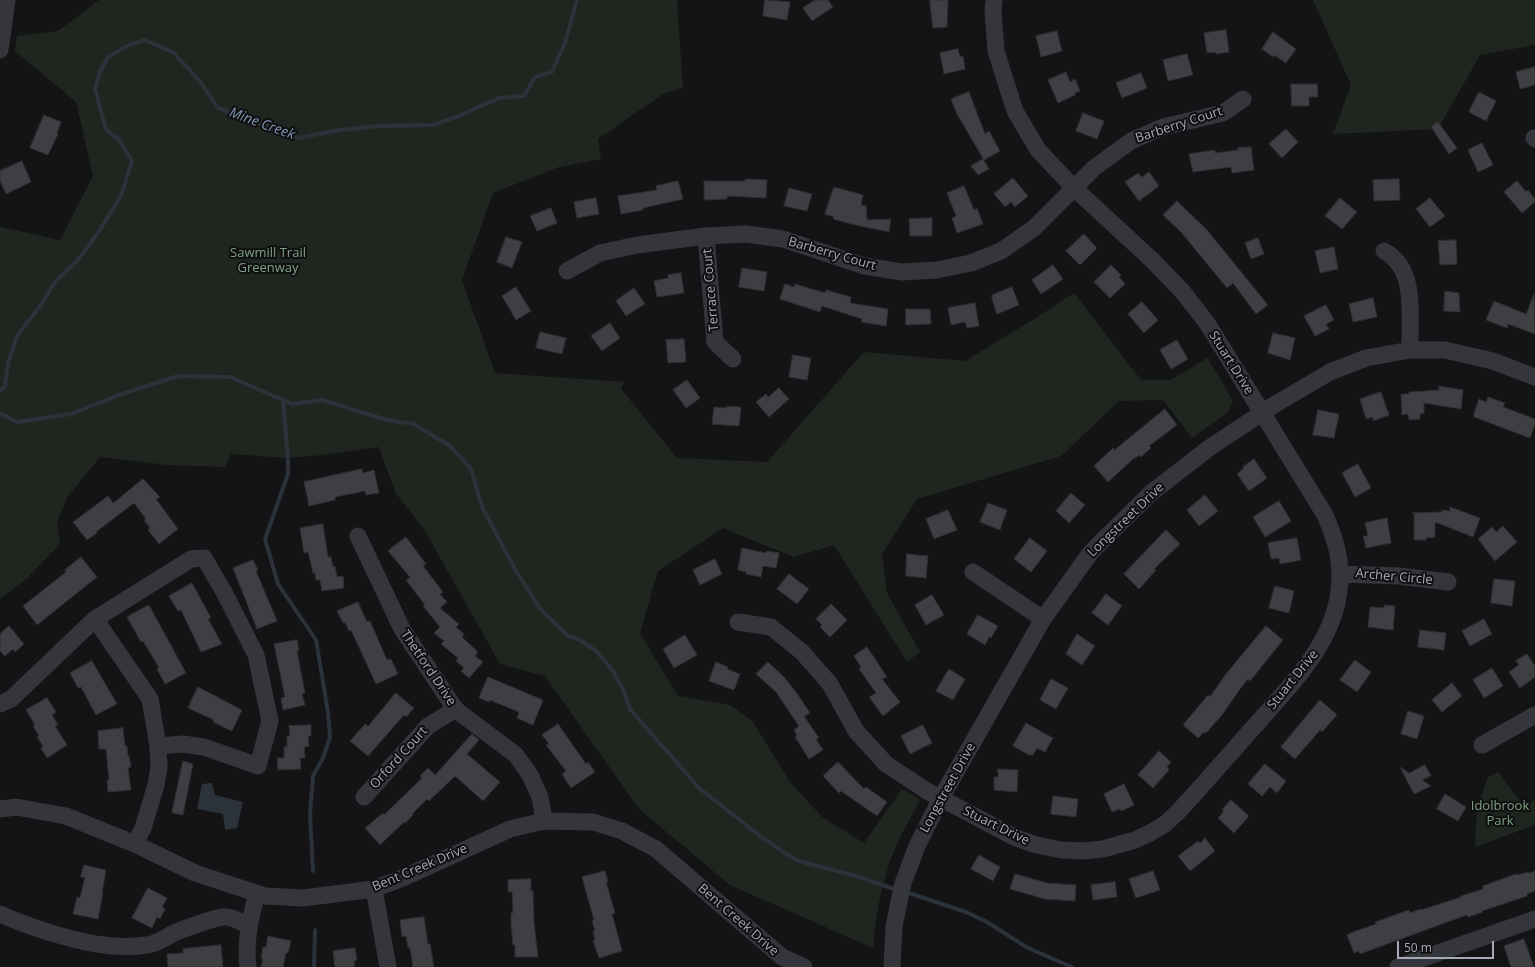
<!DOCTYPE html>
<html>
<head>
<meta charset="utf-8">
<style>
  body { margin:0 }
  #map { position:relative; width:1535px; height:967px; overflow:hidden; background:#141416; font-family:"Open Sans",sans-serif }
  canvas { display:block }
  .scale { position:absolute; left:1397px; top:941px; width:97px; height:18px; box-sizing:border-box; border:2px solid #a6aab6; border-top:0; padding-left:5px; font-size:12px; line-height:14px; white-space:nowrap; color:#a6aab6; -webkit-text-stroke:3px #0f0f11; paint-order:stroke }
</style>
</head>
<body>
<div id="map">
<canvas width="1535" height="967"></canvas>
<div class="scale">50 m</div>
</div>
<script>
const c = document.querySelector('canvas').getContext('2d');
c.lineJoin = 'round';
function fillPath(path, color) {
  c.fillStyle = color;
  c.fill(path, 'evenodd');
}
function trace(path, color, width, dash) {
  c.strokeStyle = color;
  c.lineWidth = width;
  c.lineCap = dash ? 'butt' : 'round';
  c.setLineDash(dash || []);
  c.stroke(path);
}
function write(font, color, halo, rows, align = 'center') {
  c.font = font + ' "Open Sans",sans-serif';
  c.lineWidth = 4;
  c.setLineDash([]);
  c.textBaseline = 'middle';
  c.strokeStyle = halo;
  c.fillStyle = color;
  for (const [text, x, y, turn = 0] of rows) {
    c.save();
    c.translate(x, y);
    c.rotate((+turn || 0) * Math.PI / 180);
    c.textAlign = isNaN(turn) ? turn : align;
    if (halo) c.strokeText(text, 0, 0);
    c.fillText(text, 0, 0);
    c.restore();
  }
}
const green = new Path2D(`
  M99 0H677L683 88 663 94 598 139 601 159 559 167 493 193 462 280 495 373 624 382 621 389 677 458 767 462 864 352 965 361 1039 316 1074 293 1141 380H1171L1207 358 1218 375 1233 401 1228 412 1192 438 1163 400 1119 401 1061 456 917 499 882 554 887 593 920 652 907 662 834 545 794 557 723 528 658 571 640 633 678 696 730 705 753 722 790 782 822 817 864 843 902 789 920 800C912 815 903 831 896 846 882 879 876 913 873 948L730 885 639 809 545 676 500 664 425 531 395 492 379 447 323 455 287 458 231 454 225 467 167 465 100 457 68 496 57 522 60 544 27 578 0 599V227L60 240 93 176 76 102 15 51 17 36 58 31Z
  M1313 0H1535V45L1480 55 1438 129 1333 134 1351 85Z
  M1498 772 1522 804 1535 800V825L1475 847 1477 810 1488 777Z`);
const water = new Path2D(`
  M212 783 215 795 243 802 237 828 225 830 223 814 197 809 202 784Z`);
const stream = new Path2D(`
  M0 391 5 386 8 363 17 336 40 306 55 282 77 261 98 233 121 196 132 161 120 141 106 129 95 89 100 72 108 57 129 45 145 40 174 53 201 83 218 108 299 138 333 131 377 126 433 125 456 117 499 98 524 96 535 77 552 72 565 43 577 0
  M283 399 288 461V474L265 539 278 584 316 640 328 712 330 737 323 758 313 776 310 814 313 871
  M0 413 17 422 71 414 119 395 178 376 230 377 292 404 322 400 387 420 414 424 450 446 471 469 482 507 516 571 541 610 567 635 580 640 596 651 613 671 623 689 630 709 699 788 760 836 788 855 799 861 859 877 897 890
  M906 892 966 912 987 922 1028 948 1072 967
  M314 967 315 930`);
const building = new Path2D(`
  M765 0 790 2 787 20 763 16Z
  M815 0H828L833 7 812 21 803 8Z
  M930 0H948L947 27 933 28Z
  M1226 30 1229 52 1216 54V52L1207 53 1204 33Z
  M1057 31 1062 51 1041 57 1036 36Z
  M1273 32 1296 49 1286 63 1274 55 1273 57 1262 49Z
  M958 49 960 57 963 56 965 69 944 74 940 53Z
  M1187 54 1193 75 1168 81 1163 60Z
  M1535 67V85L1520 89 1516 72Z
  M1066 72 1070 82 1075 79 1080 91 1075 93V95L1058 103 1048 80Z
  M1141 73 1147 88 1122 98 1116 83Z
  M1291 84H1317L1318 97H1309V106H1292Z
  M969 92 985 134 989 131 1000 151 984 160 957 114 951 99Z
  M1479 92 1496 101 1486 121 1469 112Z
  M1083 113 1104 121 1097 139 1076 131Z
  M44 115 61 122 57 133 58 134 48 155 30 148Z
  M1438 122 1457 148 1449 154 1431 127Z
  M1286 129 1298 142 1282 158 1269 144Z
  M1482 143 1493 165 1478 172 1468 150Z
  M1251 147 1254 170 1232 173 1231 167 1193 172 1189 154 1215 150V153L1238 150V148Z
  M983 159 989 169 978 175 971 166Z
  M22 161 31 182 6 194 0 181V171Z
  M1149 172 1159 186 1139 201 1125 182 1138 173 1142 177Z
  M1013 178 1028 196 1015 207 1011 202 1005 207 994 194Z
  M745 179 767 180 766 198 727 196V199L704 200V181H745Z
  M1399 179 1400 200 1374 201 1373 180Z
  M678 181 683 199 643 208V210L621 214 618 196 657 190 656 186Z
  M1517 181 1526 192 1528 190 1535 199V202L1522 213 1504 192Z
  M964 186 974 210 977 208 983 224 957 233 952 218 956 216 947 193Z
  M834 187 863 195 861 205 866 206 867 220 891 219 889 232 851 224 833 219 834 217 825 214Z
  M789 188 812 194 807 211 784 206Z
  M596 198 599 214 577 218 574 202Z
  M1340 198 1357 212 1342 229 1325 216Z
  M1430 198 1445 216 1430 227 1416 209Z
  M1177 201 1207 230 1268 305 1256 314 1233 283 1227 288 1181 232 1163 215Z
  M551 208 557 223 537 231 530 216Z
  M932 218V236H910L909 219Z
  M1084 234 1097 248 1080 265 1066 251Z
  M506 237 522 242 512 268 497 262Z
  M1258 238 1264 254 1251 259 1245 243Z
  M1456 240 1457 264 1440 265 1438 241Z
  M1334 247 1338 269 1320 273 1315 251Z
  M1053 265 1063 279 1041 294 1032 280Z
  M1111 265 1121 275 1119 277 1125 284 1110 298 1094 282Z
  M742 268 767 272 764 291 739 287Z
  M681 273 684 293 657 297 654 281 668 278V275Z
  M785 284 794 287 795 284 825 293 826 290 851 297 850 303 888 309 886 326 861 322 862 319 822 306 820 312 780 299Z
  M516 287 531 311 516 320 502 296Z
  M1012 287 1019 305 997 314 992 299V295Z
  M634 288 645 304 626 316 616 301Z
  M1445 291 1459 293 1460 312 1444 311Z
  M1534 294 1535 334 1508 324 1507 328 1486 320 1494 301 1526 314Z
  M1373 298 1377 317 1353 322 1349 304Z
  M1142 302 1158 320 1144 333 1128 314Z
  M975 303 979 326 967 328 965 322 951 325 948 308Z
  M1326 305 1334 320 1326 324 1329 329 1315 336 1304 316Z
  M906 309H930L931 324 906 325Z
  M610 323 620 338 602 351 591 336Z
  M540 332 566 338 562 354 536 348Z
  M1273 333 1295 338 1290 360 1268 353Z
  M684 339 686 362 668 363 666 340Z
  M1177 340 1188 359 1171 369 1160 350Z
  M793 355 811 358 807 380 789 377Z
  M687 380 700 398 686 408 673 390Z
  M1439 386 1463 390 1461 409 1424 403V413L1420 414V419L1409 420 1408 414 1402 415 1401 394H1409V392L1439 390Z
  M779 388 789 399 769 417 756 402 766 394 768 397Z
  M1381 392 1389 415 1373 421V417L1366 419 1360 399Z
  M1488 397 1505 403 1503 407 1535 419V424L1530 438 1474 417V413L1479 399 1486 402Z
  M727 406 741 407 739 426 712 424 714 407 727 408Z
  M1165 409 1177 425 1149 446 1151 448 1141 457 1140 455 1133 459 1108 482 1094 466 1113 448 1114 450Z
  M1318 410 1339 414 1334 438 1313 435Z
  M1254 459 1267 478 1249 491 1237 474 1244 468 1243 467Z
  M1358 464 1371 488 1355 497 1342 473Z
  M362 469 363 473 374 470 379 493 366 495 365 491 335 497V500L309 506 304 482Z
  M143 479 160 497 156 499 178 529 159 544 148 530 150 528 144 520 146 519 134 503 96 532 97 533 87 540 73 522 108 496 113 503Z
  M1071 493 1085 505 1069 523 1056 511Z
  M1205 495 1218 511 1199 526 1187 510Z
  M1279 501 1291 521 1265 537 1253 517Z
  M988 503 1007 510 1000 530 980 522Z
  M1450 507 1480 518 1473 537 1435 522V537L1426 538V540H1414V514L1412 513 1442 512V510L1450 511Z
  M948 510 957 530 934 539 926 519Z
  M1387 518 1391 543 1366 548 1363 536H1368L1365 523Z
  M323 524 328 557H331L333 567 335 566 337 577 343 576 344 588 322 591 320 580H316L315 573H313L308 552 304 553 300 528Z
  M1503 526 1517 542 1495 561 1478 539 1492 527 1496 532Z
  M1166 530 1180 544 1154 569 1156 570 1139 589 1124 574Z
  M406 537 426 564 423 566 443 592 440 594 447 602 440 608 459 624 456 627 464 634 462 637 478 652 475 656 483 662 469 678 461 671 464 668 456 661 458 658 441 644 444 641 434 633 440 627 423 606 425 605 406 580 410 578 409 576 388 551Z
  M1030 538 1047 551 1031 572 1014 559Z
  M1297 538 1301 560 1280 564 1279 558 1271 559 1268 543Z
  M742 548 766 553 767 551 779 553 776 568 763 566 761 577 746 574V572L738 570Z
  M907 554 928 556 926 578 906 576Z
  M81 557 97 577 37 625 23 606 66 572 65 570Z
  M715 559 722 574 700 585 693 570Z
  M253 560 258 570 256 571 277 621 257 629 233 568Z
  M789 574 809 589 797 604 777 589Z
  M1494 579 1515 581 1512 606 1491 603Z
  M192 583 211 618 208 619 222 644 201 652 181 610 178 611 169 596Z
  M1275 586 1294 591 1289 613 1269 608Z
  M1106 594 1122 606 1108 625 1092 613Z
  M932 595 944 615 926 625 915 605Z
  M358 602 367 622 370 621 387 660 391 659 398 674 376 684 351 630 349 631 345 622 343 623 337 611Z
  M831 604 847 620 830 637 820 627 822 625 816 619Z
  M149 605 186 673 165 684 157 669 159 668 148 649 143 641 141 642 127 617Z
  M1384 605 1395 606 1393 630 1368 627 1370 607 1384 608Z
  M978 615 998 626 991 638 989 637 985 645 967 634Z
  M1484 619 1492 634 1470 646 1462 631Z
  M9 626 24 644 15 652 13 649 5 656 0 651V634Z
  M1266 626 1283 640 1250 681 1248 679 1240 689 1222 715 1206 733 1204 732 1198 738 1183 725 1208 695 1210 697 1226 674Z
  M1420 630 1446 633 1444 650 1418 647Z
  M1077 634 1095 646 1082 665 1066 654Z
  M685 635 697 655 674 668 663 649Z
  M297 640 299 651H297L305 693 302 694 305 705 283 710 281 698 285 697 274 644Z
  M867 647 887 677 882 679 900 702 883 716 869 697 876 693 859 669 861 667 854 656Z
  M1527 654 1535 666V677L1520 688 1509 672 1519 665 1516 661Z
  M1355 660 1371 672 1357 692 1340 680Z
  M92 661 117 704 96 715 81 687 78 688 70 673Z
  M716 662 728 667 727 669 740 674 734 690 709 681Z
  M768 662 784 677 796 692 810 713 804 716 819 738 816 739 823 750 809 759 795 737 797 736 794 730 799 726 776 692 756 674Z
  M1492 668 1503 686 1484 698 1473 680Z
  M949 669 965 679 953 700 936 691Z
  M488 677 543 700 533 725 517 718 519 712 490 700 489 702 479 698Z
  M1051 679 1068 688 1056 709 1040 700Z
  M1452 683 1462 696 1442 712 1432 700Z
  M198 687 242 710 232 731 213 722 214 720 188 708Z
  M396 693 414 708 406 717 404 715 368 756 350 741 365 724 368 726Z
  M47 698 56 712 52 715 58 725 55 726 67 745 47 758 41 748 43 746 37 737 39 736 33 726 35 725 26 710Z
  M1320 700 1337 715 1322 732 1320 730 1295 759 1281 747Z
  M1408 711 1424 716 1417 739 1401 734Z
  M1026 723 1053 738 1045 752 1037 748 1033 755H1029L1013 746Z
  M558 724 586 764 588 762 595 772 571 788 562 774 566 771 546 745 549 744 542 735Z
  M311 725V736H308L309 746 304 747 305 758H300L301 769 278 770 277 758H284V747H287V736H290L289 726Z
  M923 725 932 743 910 754 901 736Z
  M123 728 125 746H127L128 756H129L131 767 128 768 131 790 108 792 107 780H109L106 749H99L98 731Z
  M472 734 479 740 467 754 500 782 483 801 455 776 429 801 427 799 412 814 413 815 405 823 404 822 380 845 365 828 383 813 384 815 422 778 420 776 428 768 435 775Z
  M1159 751 1171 762 1167 767 1169 770 1153 788 1138 775Z
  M183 761 193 764 183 815 172 813Z
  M838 762 864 789 866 787 887 802 877 816 841 791 839 793 823 776Z
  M1265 764 1286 781 1277 793 1270 787 1262 796 1248 784Z
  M1425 765 1431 776 1422 780 1431 786 1414 794 1400 767 1409 773Z
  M998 769 1018 770 1017 792 994 790V777H998Z
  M1124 784 1134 805 1121 811 1120 809 1112 812 1104 794Z
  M1445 794 1466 807 1458 821 1437 809Z
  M1053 796 1078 799 1076 817 1051 814Z
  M1231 800 1249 816 1234 833 1218 818 1224 811 1222 810Z
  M1205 838 1215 851 1190 871 1178 856 1198 841 1200 843Z
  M979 855 1000 867 993 881 971 869Z
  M84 865 106 870 102 893H103L98 919 73 914 77 897 80 898 85 877H81Z
  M605 871 608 882H606L615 913 612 914 622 951 599 958 593 940H595L593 931H595L592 921 594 920 582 877Z
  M1153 871 1160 890 1136 898 1129 879Z
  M1535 871V891L1527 894V896L1482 911 1483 912 1468 917 1467 915 1461 917 1360 954 1359 951 1354 953 1347 935 1353 932 1376 924 1375 922 1409 910 1410 913 1421 909V910L1461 897V896L1483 889V886L1516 874 1517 875 1528 872 1529 873Z
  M1015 874 1047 883 1076 885 1075 901 1045 899 1010 889Z
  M531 879V891H533L534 923 538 957H515V945H513L511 924V913H513L512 892H508V880Z
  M1115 882 1117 897 1093 900 1091 885Z
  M148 888 167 898 162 907 165 909 160 919 157 917 152 928 132 918Z
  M424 917 428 944H430L434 967H413L410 948H408L406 936 402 937 400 920Z
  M268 936 291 941 288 953H286L283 967H261L263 959 261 958 263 947H266Z
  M1524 939 1534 967H1511L1504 946Z
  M221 945 223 967H168L167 954 183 953V949Z
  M355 948 357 960 354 961 355 967H335L333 951Z`);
const minor = new Path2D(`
  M0 50 7 0
  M1534 138 1535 139
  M706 236 715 342 733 359
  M1384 251C1418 269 1409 317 1410 350
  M567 271 600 253 637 245 706 236 746 234 783 239 864 266 902 272 937 270 971 263 1001 251 1034 228 1094 168 1131 141 1163 127 1223 113 1243 99
  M358 536 402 629 456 710 516 755 530 775 540 797 544 821
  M973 572 1043 619
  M1340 574 1399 576 1448 582
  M95 619 150 699 158 746 159 767 156 785 143 828 135 844
  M738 622 771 627 802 652 830 684 856 731 886 764 927 791 1014 837 1033 844 1061 850 1083 851 1103 849 1135 840 1150 833 1165 824 1178 812C1206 782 1233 750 1261 719 1298 677 1341 634 1340 574 1340 553 1333 534 1325 515L1207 323 1182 291 1152 260 1074 188 1038 150 1015 111 996 51 993 10 994 0
  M0 704 11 699 95 619 191 559 204 558 224 592 256 655 270 721 258 766 204 747 183 744 158 746
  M1482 745 1535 715
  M364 797 428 726 456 709
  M0 809 16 807 66 816 135 844 195 873 265 896 303 898 374 889 405 877 510 829 544 821 593 822 622 831 656 849 782 957 804 967
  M374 889 388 967
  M0 914C15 921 32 927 48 932 80 942 113 950 147 945 157 944 165 938 174 933 183 929 214 918 223 917 232 916 241 922 249 926
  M248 967C245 939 250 920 257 893
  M892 967 894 926 903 883 917 846 941 798 1043 619 1091 552 1151 493 1209 448 1274 405 1330 372 1366 358 1410 350H1445L1493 361 1535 377
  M1398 967 1535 919`);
const streetNames = [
  ["Barberry Court",1179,125,-18],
  ["Barberry Court",832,254,16],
  ["Terrace Court",711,290,-95],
  ["Stuart Drive",1231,363,58],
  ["Longstreet Drive",1126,520,-44],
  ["Archer Circle",1394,577,5],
  ["Thetford Drive",428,668,56],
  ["Stuart Drive",1293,680,-51],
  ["Orford Court",399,758,-48],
  ["Longstreet Drive",948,788,-61],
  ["Stuart Drive",996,826,26],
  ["Bent Creek Drive",420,868,-23],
  ["Bent Creek Drive",738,920,41]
];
const parkNames = [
  ["Sawmill Trail",268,253],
  ["Greenway",268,268],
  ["Idolbrook",1500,806],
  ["Park",1500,821]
];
const waterNames = [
  ["Mine Creek",262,124,20]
];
fillPath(green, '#1f2620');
fillPath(water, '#2b323a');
trace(stream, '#2b323a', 4);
fillPath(building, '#3f3f43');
trace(building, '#2f2e32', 1);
trace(minor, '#35363b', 17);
write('13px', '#a6aab6', '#0f0f11', streetNames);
write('13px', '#7ea183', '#0f0f11', parkNames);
write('italic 14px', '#7e95b1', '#0f0f11', waterNames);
</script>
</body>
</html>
